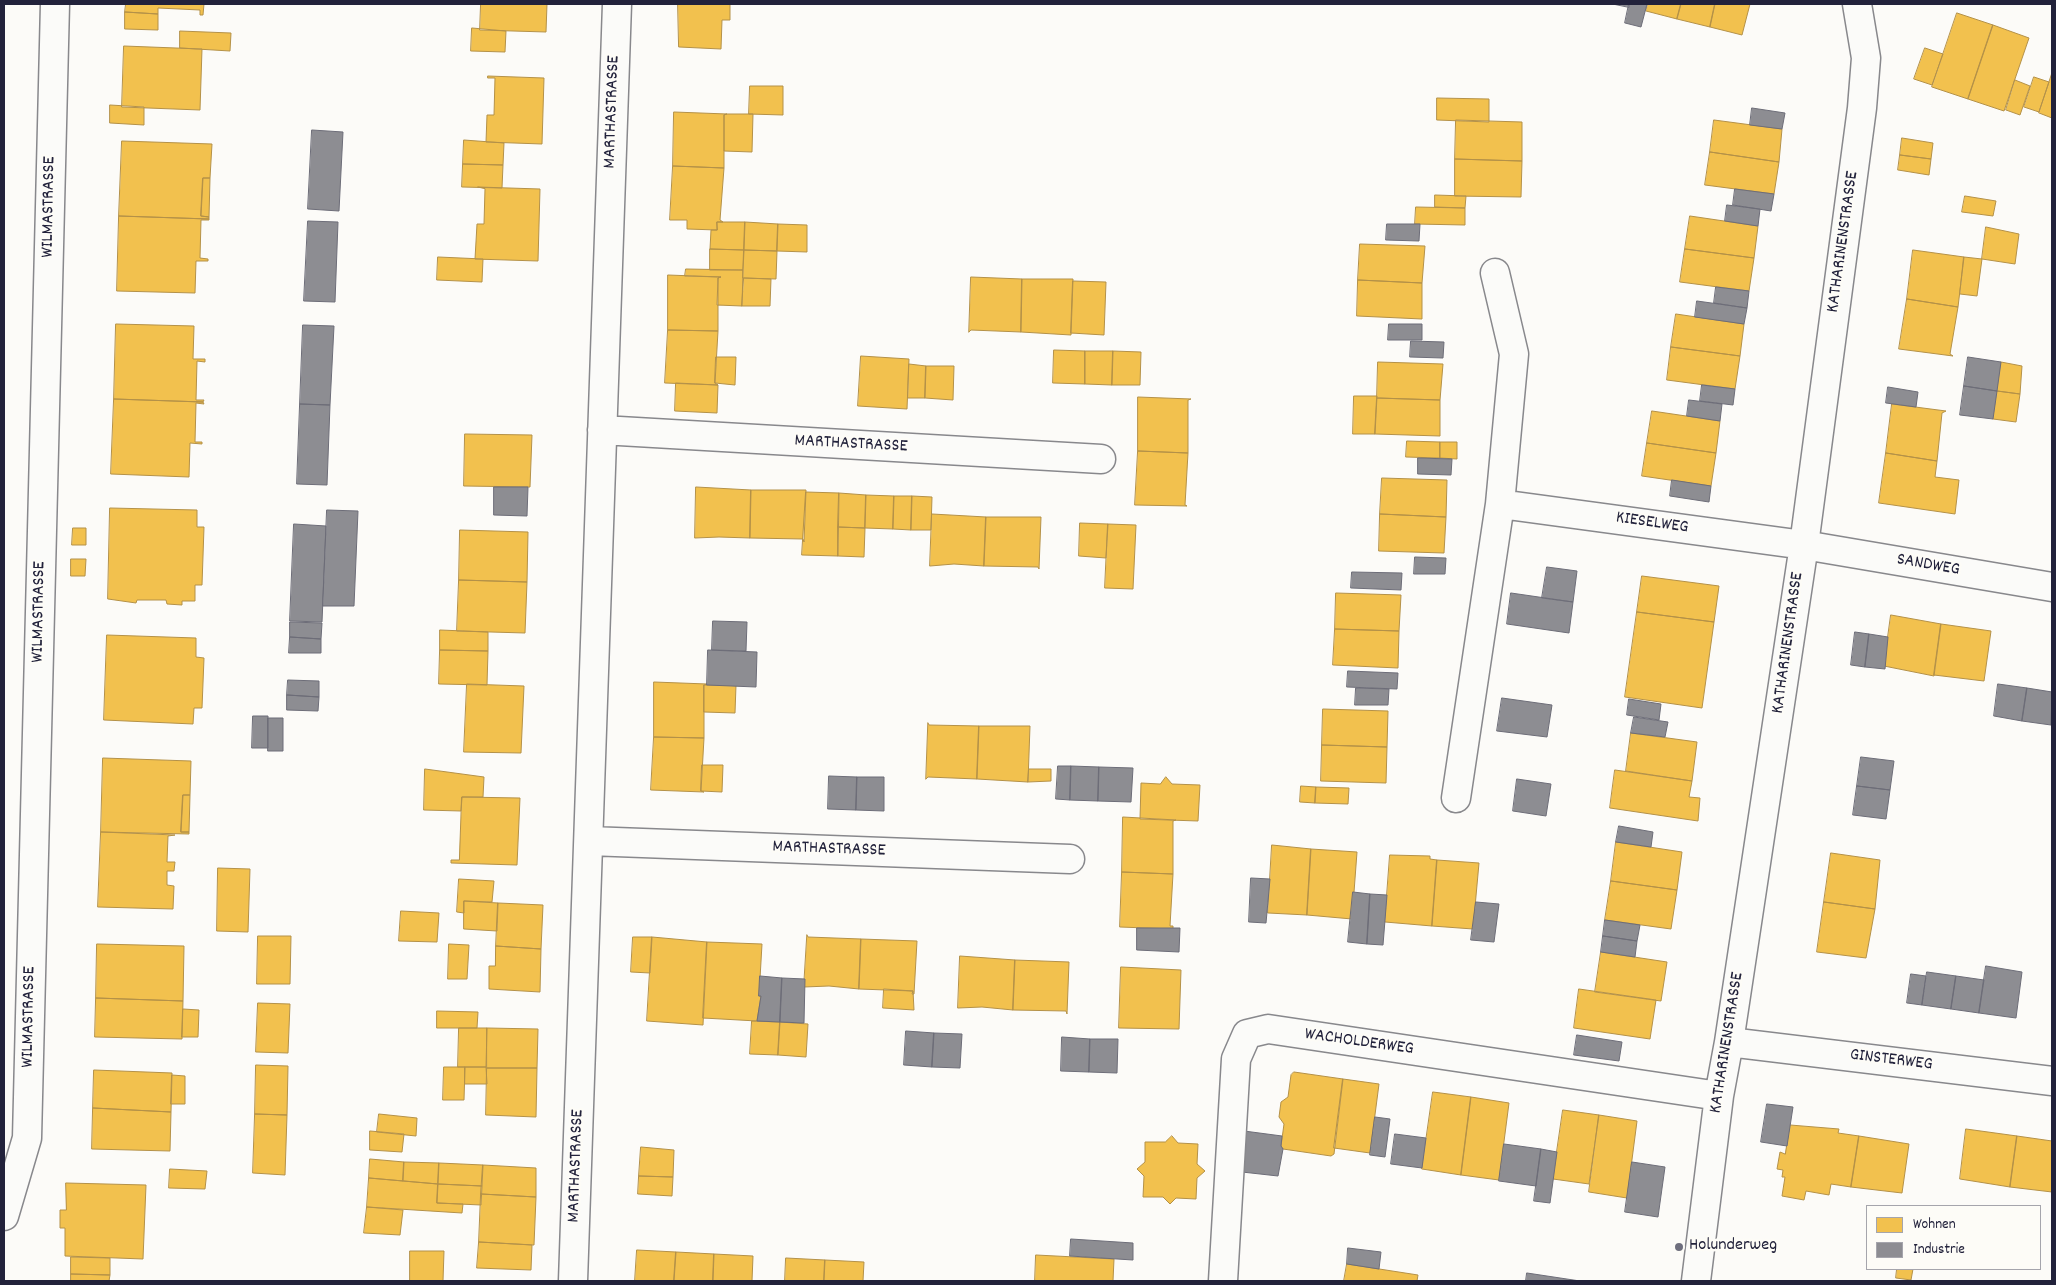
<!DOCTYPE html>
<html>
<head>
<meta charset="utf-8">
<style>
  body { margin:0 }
  #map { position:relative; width:2056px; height:1285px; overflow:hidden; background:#fcfbf8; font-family:Dekko,sans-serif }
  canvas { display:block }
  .frame { position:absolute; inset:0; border:5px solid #22223b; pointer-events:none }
  .legend { position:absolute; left:1866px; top:1205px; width:175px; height:65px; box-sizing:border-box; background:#fdfcf7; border:1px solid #a5a5ac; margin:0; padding:6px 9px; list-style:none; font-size:15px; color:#22223b }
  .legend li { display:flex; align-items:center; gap:10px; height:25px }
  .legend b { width:25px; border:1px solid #a5a5ac }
</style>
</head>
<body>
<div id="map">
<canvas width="2056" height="1285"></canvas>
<div class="frame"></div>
<ul class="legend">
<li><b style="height:14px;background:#f2c14e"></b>Wohnen</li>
<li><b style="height:14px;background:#8d8d92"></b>Industrie</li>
</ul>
</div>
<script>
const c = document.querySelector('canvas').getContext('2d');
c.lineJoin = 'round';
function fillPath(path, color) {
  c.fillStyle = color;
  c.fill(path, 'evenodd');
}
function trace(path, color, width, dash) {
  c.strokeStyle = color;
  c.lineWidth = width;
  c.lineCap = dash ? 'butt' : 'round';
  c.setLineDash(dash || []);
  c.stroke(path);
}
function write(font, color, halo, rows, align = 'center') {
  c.font = font + ' Dekko,sans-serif';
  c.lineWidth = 5;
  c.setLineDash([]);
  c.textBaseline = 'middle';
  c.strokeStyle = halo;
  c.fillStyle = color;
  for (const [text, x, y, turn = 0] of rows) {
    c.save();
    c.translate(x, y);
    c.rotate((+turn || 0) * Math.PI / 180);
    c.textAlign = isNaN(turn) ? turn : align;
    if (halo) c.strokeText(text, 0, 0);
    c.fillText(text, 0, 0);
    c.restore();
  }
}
const homes = new Path2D(`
  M126 4H204L203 15H200V10L158 8V14L125 12Z
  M481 4H547L546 32 480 30Z
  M678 4H730V20H722L721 49 679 47Z
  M1648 4H1681L1677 19 1646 11Z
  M1681 4H1715L1710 27 1677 19Z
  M1715 4H1750L1742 35 1710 27Z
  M125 12 158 14V30L125 29Z
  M1957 13 1993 25 1968 99 1932 87Z
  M1993 25 2029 38 2004 111 1968 99Z
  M472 28 506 31 505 52 471 51Z
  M180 31 231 33 230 51 180 48Z
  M124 46 202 49 200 110 122 107Z
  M1925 48 1943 54 1932 85 1914 79Z
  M2052 73V118L2039 113Z
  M488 76 544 78 542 144 486 142 487 115H494L495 78H488Z
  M2034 77 2049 82 2039 112 2024 107Z
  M2015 80 2030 86 2020 115 2006 110Z
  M750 86H783V115L749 114Z
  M1437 98 1489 99V122L1437 120Z
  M110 105 144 107V125L110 123Z
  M674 112 727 114 724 115V168L673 166Z
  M727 114H753L752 152 724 151V115Z
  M1456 120 1522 122V161L1455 159Z
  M1714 120 1782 129 1779 162 1710 152Z
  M1902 138 1933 143 1931 159 1900 155Z
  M464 140 504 143 503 165 463 164Z
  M122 141 212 144 210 178H203L201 216 209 217V219L119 216Z
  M1710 152 1779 162 1774 194 1705 185Z
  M1900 155 1931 159 1929 175 1898 170Z
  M1455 159 1522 161 1521 197 1455 196Z
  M463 164 503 165 502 188 462 187Z
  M673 166 724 168 720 220 723 222H717V230L687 229V220H670Z
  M203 178H210L209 217 201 216Z
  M478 187 540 189 538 261 475 259 477 224H484L485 189Z
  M1435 195 1466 196 1465 208 1435 207Z
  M1965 196 1996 201 1993 216 1962 212Z
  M1416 207 1465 208V225L1415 224Z
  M119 216 209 219V220H201L200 258 208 259V261H196L195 293 117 291Z
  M1690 216 1758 226 1754 258 1685 249Z
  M717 222H745L744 250 710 249 711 230H717Z
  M745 222 778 224 777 251 744 250Z
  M778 224 807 225V252L777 251Z
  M1986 227 2019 234 2015 264 1982 259Z
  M1360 244 1425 246 1422 283 1358 280Z
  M710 249 744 250 743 270H710Z
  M1685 249 1754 258 1749 291 1680 282Z
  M744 250 777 251 776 279 743 278Z
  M1913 250 1964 257 1958 307 1907 299Z
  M438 257 483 259 482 282 437 280Z
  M1964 257 1982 259 1977 296 1960 294Z
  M686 269 743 270 742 306 717 305 718 278 721 277 685 276Z
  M668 275 721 277 718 278V331L668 330Z
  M971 277 1022 279 1021 332 971 330 969 332Z
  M744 278 771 279 770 306H742Z
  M1022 279H1073L1071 335 1021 332Z
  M1358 280 1422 283V319L1357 316Z
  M1073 281 1106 282 1104 335 1071 333Z
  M1907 299 1958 307 1950 354 1953 356 1899 349Z
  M1676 314 1744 324 1740 356 1671 347Z
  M116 324 194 326 193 359H205V362L197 361 196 400H204L203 402 114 399Z
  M668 330 718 331 715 383 718 385 665 383Z
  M1671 347 1740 356 1735 389 1667 380Z
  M1054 350 1085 351V384L1053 383Z
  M1085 351H1113L1112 385 1085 384Z
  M1113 351 1141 352 1140 385H1112Z
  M861 356 909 359 907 409 858 406Z
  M716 357H736L735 385 715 383Z
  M1378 362 1443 364 1440 400 1377 398Z
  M2001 362 2022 366 2020 394 1997 391Z
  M909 364 926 366 925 398H908Z
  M926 366H954L953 400 925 398Z
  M676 383 718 385 717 413 675 411Z
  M1997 391 2020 394 2016 422 1993 419Z
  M1354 396H1377L1375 434H1353Z
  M1138 397 1191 399 1188 400V453L1138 451Z
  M1377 398 1440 400V436L1375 434Z
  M114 399 203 402 204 404 196 403 195 442H202V444L190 443 189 477 111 474Z
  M1892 404 1946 411 1942 413 1937 461 1886 453Z
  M1652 411 1720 421 1716 453 1647 443Z
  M465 434 532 435 530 487 464 486Z
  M1407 441 1440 442V458L1406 457Z
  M1440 442H1457V459L1440 458Z
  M1647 443 1716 453 1711 486 1642 476Z
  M1138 451 1188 453 1185 505 1187 506 1135 505Z
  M1886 453 1937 461 1935 477 1959 480 1955 514 1879 503Z
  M1382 478 1447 480 1446 517 1380 514Z
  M696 487 751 490 750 538 719 537 695 538Z
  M751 490H806L804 542 803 539 750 538Z
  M806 492 839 493 838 556 802 555Z
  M839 493 866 495 865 528 838 527Z
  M866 495 894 496 893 529 865 528Z
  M894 496H912L911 530 893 529Z
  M912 496 932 497 931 530H911Z
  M110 508 197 510V527H204L202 585H195V601H182V605L167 604 166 600H137L136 603 108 599Z
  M932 514 986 517 984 566 954 564 930 566Z
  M1380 514 1446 517 1444 553 1379 551Z
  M986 517H1041L1039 569 1038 567 984 566Z
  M1080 523 1108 524 1106 558 1079 556Z
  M1108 524 1136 525 1133 589 1105 588Z
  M838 527 865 528 864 557 838 556Z
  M73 528H86V545H72Z
  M460 530 528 532 527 582 459 580Z
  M71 559H86L85 576H71Z
  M1642 576 1719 586 1714 622 1637 612Z
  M459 580 527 582 525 633 457 631Z
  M1336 593 1401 595 1399 631 1335 629Z
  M1637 612 1714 622 1702 708 1625 697Z
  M1891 615 1941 624 1934 676 1884 666Z
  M1941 624 1991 631 1984 681 1934 675Z
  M1335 629 1399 631 1398 668 1333 665Z
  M440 630 488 632V651L440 650Z
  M107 635 196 638V657L204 658 202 708H194L193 724 104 720Z
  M440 650 488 651 487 685 439 684Z
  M654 682 707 684 704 685V738L654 737Z
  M467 684 524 686 521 753 464 752Z
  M704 685H736L735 713 704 712Z
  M1323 709 1388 711 1387 747 1322 745Z
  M928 723 929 725 979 726 977 779 928 777 926 779Z
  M979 726H1030L1028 782 977 779Z
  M1631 733 1697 742 1692 781 1626 771Z
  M654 737 704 738 701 791 704 792 651 790Z
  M1322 745 1387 747 1386 783 1321 781Z
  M103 758 191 761 190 795H183L181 832H189V834L101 832Z
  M702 765H723L722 792 701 791Z
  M425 769 484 777 483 797H462L461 811 424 810Z
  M1029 769H1051V781L1028 782Z
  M1615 770 1692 781 1689 797 1700 798 1698 821 1610 808Z
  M1166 777 1172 784 1200 785 1198 821 1140 819 1141 783 1160 784Z
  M1301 786 1316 787 1315 803 1300 802Z
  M1316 787 1349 788 1348 804 1315 803Z
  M183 795H190L189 832H181Z
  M462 797 520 798 517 865 451 863V860H459Z
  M1123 817 1176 820 1173 821V874L1122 872Z
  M101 832 175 835 168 836 167 862H175L174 871H167V885L174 886 173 909 98 907Z
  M1616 842 1682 852 1677 890 1611 881Z
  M1272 845 1311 849 1307 915 1268 913Z
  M1311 849 1357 852 1352 919 1307 915Z
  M1831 853 1880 860 1875 909 1824 902Z
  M1390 855 1430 856V859L1437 860 1432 926 1385 922Z
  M1437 860 1479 863 1473 929 1432 926Z
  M218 868 250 869 248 932 217 931Z
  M1122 872 1173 874 1170 926H1173V929L1120 927Z
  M459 879 494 881 492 902 464 901V913L457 912Z
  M1611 881 1677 890 1671 929 1605 920Z
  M464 901 498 903 497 931 464 929Z
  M1824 902 1875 909 1866 958 1817 952Z
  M498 903 543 905 541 949 496 946Z
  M401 911 439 913 437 942 399 941Z
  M807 935 808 937 861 939 859 989 829 986 804 987Z
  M258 936H291L290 984H257Z
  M633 937H652L650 973 631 972Z
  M652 937 707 942 703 1025 647 1021Z
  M861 939 917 941 914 994H912L913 991 859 989Z
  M707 942 762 944 759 996H761L757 1021 703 1018Z
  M97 944 184 946 183 1001 96 998Z
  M449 944 469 945 467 979H448Z
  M496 946 541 949 540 992 489 989V966H495Z
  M1601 952 1667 962 1661 1001 1595 992Z
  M960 956 1015 960 1013 1010 982 1007 958 1008Z
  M1015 960 1069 962 1067 1014 1066 1011 1013 1010Z
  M1121 967 1181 970 1179 1029 1119 1028Z
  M884 989 913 991 914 1010 883 1008Z
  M1579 989 1656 1000 1650 1039 1574 1028Z
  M96 998 183 1001 182 1039 95 1037Z
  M258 1003 290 1004 288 1053 256 1052Z
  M183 1009 199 1010 198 1037H182Z
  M437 1011 478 1012 477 1028H437Z
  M752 1021 780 1022 778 1055 750 1054Z
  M780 1022 808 1024 806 1057 778 1055Z
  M459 1028H487L486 1067H458Z
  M487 1028 538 1029 537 1068H487Z
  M256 1065 288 1066 287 1115 255 1114Z
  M444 1067H465L464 1100H443Z
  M465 1067H486L487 1084H465Z
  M487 1068H537L536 1117 486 1115Z
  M94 1070 172 1073 171 1112 93 1108Z
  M1294 1072 1343 1079 1334 1154 1331 1156 1283 1149 1281 1146 1284 1124 1279 1117 1281 1102 1288 1097 1291 1075Z
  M172 1075 185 1076V1104H171Z
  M1343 1079 1379 1084 1370 1153 1334 1148Z
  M1433 1092 1471 1097 1461 1175 1422 1169Z
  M1471 1097 1509 1103 1499 1180 1461 1175Z
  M93 1108 171 1112 170 1151 92 1149Z
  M1563 1110 1599 1115 1589 1184 1553 1179Z
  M255 1114 287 1115 285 1175 253 1173Z
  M379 1114 417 1118 416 1136 377 1132Z
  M1599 1115 1637 1121 1627 1198 1589 1192Z
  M1790 1125 1839 1129 1838 1133 1859 1136 1851 1187 1831 1184 1829 1195 1806 1191 1804 1200 1782 1196 1785 1177H1782L1783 1170 1777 1169 1780 1152 1785 1154Z
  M1966 1129 2017 1136 2010 1187 1960 1179Z
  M370 1131 404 1134 402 1152 370 1150Z
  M1172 1136 1178 1143 1198 1144 1197 1164 1205 1171 1197 1178 1196 1199 1176 1198 1170 1204 1163 1197H1143L1144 1176 1137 1169 1145 1162V1142H1165Z
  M1859 1136 1909 1144 1902 1193 1851 1187Z
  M2017 1136 2052 1141V1192L2010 1187Z
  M641 1147 674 1150 673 1177 639 1176Z
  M370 1159 404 1162 403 1181 369 1178Z
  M404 1162 439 1163 438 1184 403 1181Z
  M439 1163 483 1165 482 1186 438 1184Z
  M483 1165 536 1168V1197L481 1194Z
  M170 1169 207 1171 205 1189 169 1188Z
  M639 1176 673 1177 672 1196 638 1194Z
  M369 1178 438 1184 437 1203 463 1204 462 1213 367 1207Z
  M66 1183 146 1185 143 1259 65 1256V1228H60V1210H66Z
  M438 1184 482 1186 481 1205 437 1203Z
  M481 1194 536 1197 534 1245 479 1242Z
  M367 1207 403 1210 400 1235 364 1233Z
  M479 1242 532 1245 531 1270 477 1268Z
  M637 1250 676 1252 674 1281H635Z
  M410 1251H444L443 1281H410Z
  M676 1252 714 1254 713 1281H674Z
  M714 1254 753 1256 752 1281H713Z
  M1036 1255 1114 1259 1113 1281H1035Z
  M71 1257 110 1258V1275L71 1274Z
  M786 1258 825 1260 824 1281H785Z
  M825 1260 864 1262 863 1281H824Z
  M1347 1264 1418 1275 1417 1281H1344Z
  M1897 1269H1913L1911 1280 1896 1278Z
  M71 1274 110 1275 109 1281H71Z`);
const industry = new Path2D(`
  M1613 4H1629V7Z
  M1629 4H1647L1641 27 1625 23Z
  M1752 108 1785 113 1782 129 1750 125Z
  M312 130 343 132 339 211 308 209Z
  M1735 189 1774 194 1771 211 1733 205Z
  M1727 205 1760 209 1758 226 1725 221Z
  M308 221 338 222 335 302 304 301Z
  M1387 224H1420L1419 241 1386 240Z
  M1716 287 1749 291 1747 308 1714 303Z
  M1697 301 1747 308 1744 324 1695 317Z
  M1389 324H1422V340H1388Z
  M303 325 334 326 330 405 300 404Z
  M1411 341 1444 342 1443 358 1410 357Z
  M1968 357 2001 362 1997 391 1964 386Z
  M1702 385 1735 389 1733 405 1700 401Z
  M1964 386 1997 391 1993 419 1960 415Z
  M1888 387 1918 392 1916 407 1886 403Z
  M1689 400 1722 404 1720 421 1687 416Z
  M300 404 330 405 327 485 297 484Z
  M1418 458 1452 459 1451 475 1418 474Z
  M1672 480 1711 486 1709 502 1670 496Z
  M494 487H528L527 516 494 515Z
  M327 510 358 511 354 606H323Z
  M294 524 326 526 322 622 290 621Z
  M1415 557 1446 558 1445 574H1414Z
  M1547 567 1577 571 1573 602 1542 598Z
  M1352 572 1402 573 1401 590 1351 588Z
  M1511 593 1573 602 1569 633 1507 624Z
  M713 621 747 622 746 651 712 650Z
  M290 622 322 623 321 639 290 637Z
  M1855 632 1869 634 1865 667 1851 665Z
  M1869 634 1888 637 1885 669 1865 667Z
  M290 637 321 639V653H289Z
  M708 650 757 652 756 687 707 685Z
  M1348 671 1398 673 1397 689 1347 687Z
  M288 680 319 681V697L287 695Z
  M1998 684 2027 688 2022 721 1994 716Z
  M1356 688 1389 689 1388 705H1355Z
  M2027 688 2052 692 2051 725 2022 721Z
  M287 695 319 697 318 711 287 710Z
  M1502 698 1552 705 1547 737 1497 731Z
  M1629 699 1661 704 1659 720 1627 715Z
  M253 716H268V748H252Z
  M1634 717 1668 722 1665 737 1631 733Z
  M268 718H283V751H268Z
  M1861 757 1894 761 1890 790 1857 786Z
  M1058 766H1071L1070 800 1056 799Z
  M1071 766 1099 767 1098 801 1070 800Z
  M1099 767 1133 768 1131 802 1098 801Z
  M829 776 857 777 856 810 828 809Z
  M857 777H884V811L856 810Z
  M1517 779 1551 784 1546 816 1513 811Z
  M1857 786 1890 790 1886 819 1853 815Z
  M1619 826 1653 832 1651 847 1616 842Z
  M1251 878 1270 879 1266 923 1249 922Z
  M1353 892 1370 894 1367 944 1348 942Z
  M1370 894 1387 895 1383 945 1367 944Z
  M1476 902 1499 904 1494 942 1471 940Z
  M1605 920 1640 925 1637 941 1603 936Z
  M1137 928H1180L1179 952 1137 950Z
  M1603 936 1637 941 1635 957 1601 952Z
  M1986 966 2022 972 2016 1018 1979 1013Z
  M1927 972 1956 976 1951 1009 1922 1005Z
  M1911 974 1926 976 1922 1005 1907 1003Z
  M760 976 782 978 780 1022 757 1021 761 996H759Z
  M1956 976 1984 980 1979 1013 1951 1009Z
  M782 978 805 979 804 1023 780 1022Z
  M906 1031 934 1033 932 1067 904 1065Z
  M934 1033 962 1034 960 1068 932 1067Z
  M1577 1035 1622 1042 1619 1061 1574 1055Z
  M1062 1037 1090 1039 1089 1072 1061 1071Z
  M1090 1039H1118L1117 1073 1089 1072Z
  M1767 1104 1793 1107 1787 1146 1761 1142Z
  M1375 1117 1390 1119 1385 1157 1370 1155Z
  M1244 1131 1282 1136 1281 1146 1283 1149 1278 1176 1242 1172Z
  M1395 1134 1426 1138 1422 1168 1391 1164Z
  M1504 1144 1541 1149 1536 1186 1499 1181Z
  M1541 1149 1557 1152 1550 1203 1534 1201Z
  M1632 1162 1665 1167 1658 1217 1625 1212Z
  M1071 1239 1133 1243V1260L1070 1256Z
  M1348 1248 1381 1252 1379 1269 1347 1264Z
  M1527 1273 1580 1281H1526Z`);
const street = new Path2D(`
  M602 430 1101 459
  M1500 504 1804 545 2052 587
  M1456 798 1500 504 1514 354 1495 273
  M589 841 1070 859
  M1729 1042 2052 1081
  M4 1216 27 1138 55 4
  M573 1281 617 4
  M1223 1281 1236 1059 1247 1034 1268 1029 1719 1096
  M1696 1281 1719 1096 1729 1042 1804 545 1862 108 1866 58 1857 4`);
const markers = [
  [1679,1247,5,"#6e6e7d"]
];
const streetNames = [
  ["MARTHASTRASSE",613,112,-88],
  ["WILMASTRASSE",50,207,-89],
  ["KATHARINENSTRASSE",1844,242,-82],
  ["MARTHASTRASSE",851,445,3],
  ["KIESELWEG",1652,524,8],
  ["SANDWEG",1928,566,10],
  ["WILMASTRASSE",40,612,-89],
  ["KATHARINENSTRASSE",1789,643,-82],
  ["MARTHASTRASSE",829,850,2],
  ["WILMASTRASSE",30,1017,-89],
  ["WACHOLDERWEG",1359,1043,8],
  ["KATHARINENSTRASSE",1728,1043,-81],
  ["GINSTERWEG",1891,1061,7],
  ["MARTHASTRASSE",577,1166,-88]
];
const poiNames = [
  ["Holunderweg",1689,1247]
];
fillPath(homes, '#f2c14e');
trace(homes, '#b49148', 1);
fillPath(industry, '#8d8d92');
trace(industry, '#6d6d78', 1);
trace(street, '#88888c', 31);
trace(street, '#fbfbf9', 28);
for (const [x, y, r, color] of markers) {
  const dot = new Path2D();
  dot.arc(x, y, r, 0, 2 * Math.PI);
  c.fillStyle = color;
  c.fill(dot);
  trace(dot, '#fdfcf7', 2);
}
write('18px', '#22223b', '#fdfcf7', streetNames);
write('18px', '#22223b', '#fdfcf7', poiNames, 'left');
</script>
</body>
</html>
